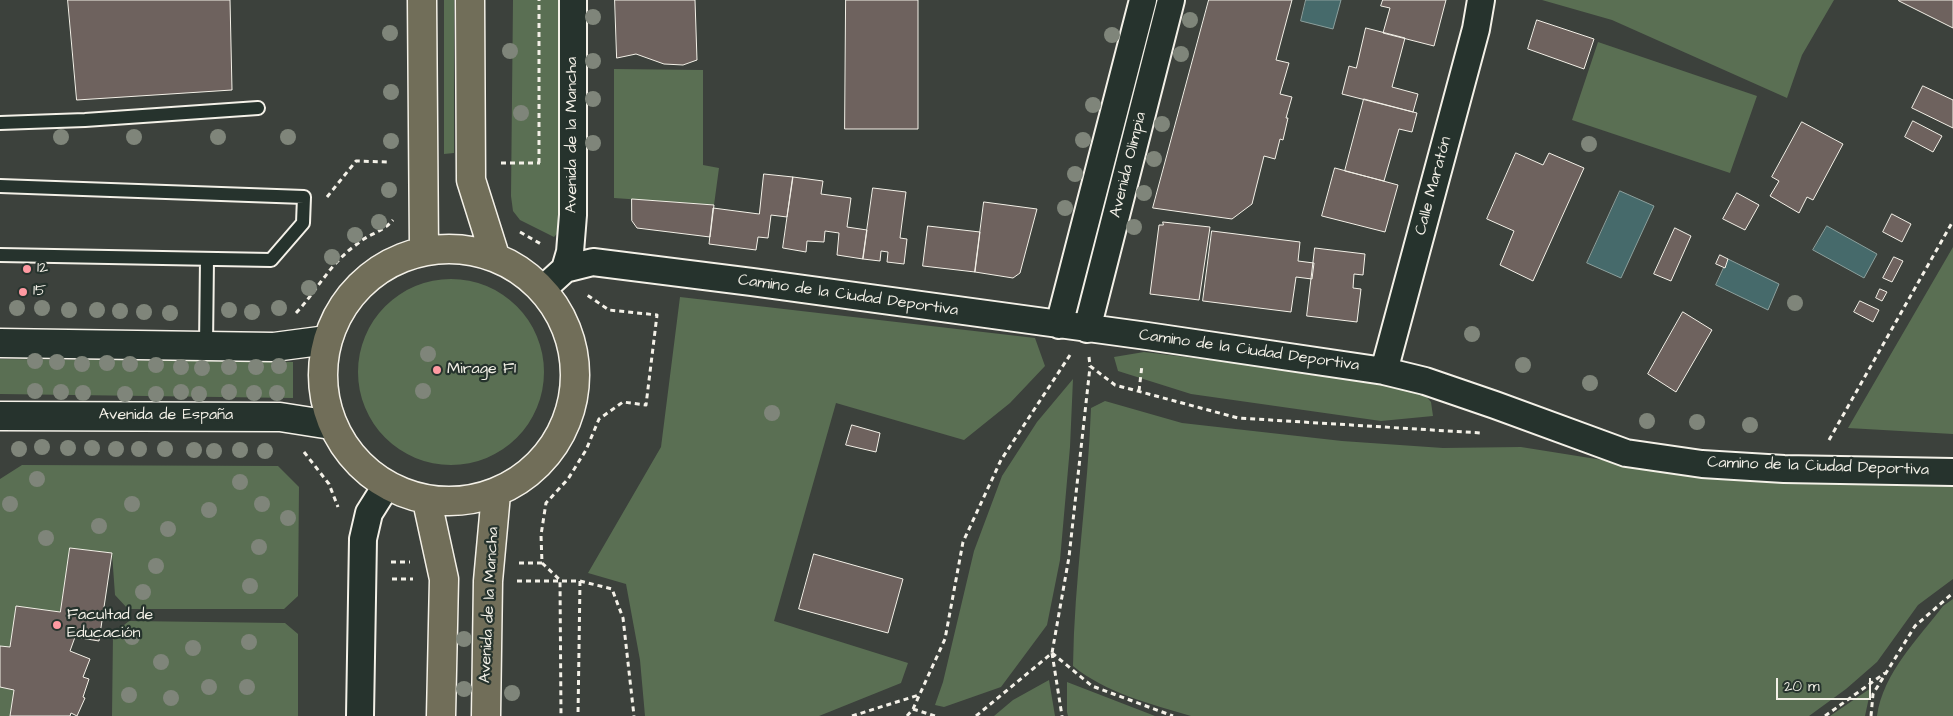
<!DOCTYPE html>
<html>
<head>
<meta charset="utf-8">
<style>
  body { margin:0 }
  #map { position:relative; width:1953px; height:716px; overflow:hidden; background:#3c413c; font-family:"Architects Daughter",sans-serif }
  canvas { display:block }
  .scale { position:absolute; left:1776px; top:678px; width:95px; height:22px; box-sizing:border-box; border:2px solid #f4f1e8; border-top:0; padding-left:6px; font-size:15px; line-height:18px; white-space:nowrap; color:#f4f1e8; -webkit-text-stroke:4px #26332d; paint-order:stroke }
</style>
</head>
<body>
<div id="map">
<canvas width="1953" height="716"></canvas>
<div class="scale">20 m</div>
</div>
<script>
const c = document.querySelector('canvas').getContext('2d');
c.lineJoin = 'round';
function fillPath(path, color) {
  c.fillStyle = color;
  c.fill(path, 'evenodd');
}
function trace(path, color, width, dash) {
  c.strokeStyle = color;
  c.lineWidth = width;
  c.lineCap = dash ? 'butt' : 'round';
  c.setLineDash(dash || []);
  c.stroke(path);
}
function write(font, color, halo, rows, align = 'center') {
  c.font = font + ' "Architects Daughter",sans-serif';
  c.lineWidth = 4.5;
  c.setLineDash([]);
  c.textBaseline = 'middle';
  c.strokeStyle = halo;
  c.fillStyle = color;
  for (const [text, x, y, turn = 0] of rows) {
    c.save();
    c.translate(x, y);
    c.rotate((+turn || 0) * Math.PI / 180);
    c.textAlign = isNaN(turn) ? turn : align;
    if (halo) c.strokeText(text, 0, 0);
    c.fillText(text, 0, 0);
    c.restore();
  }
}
const green = new Path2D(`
  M444 0H454V153L444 154Z
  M513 0H564L563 227 554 237 520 220 513 211 511 196Z
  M1154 0H1162L1096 245 1089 243Z
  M1542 0H1834L1802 55 1787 98 1612 20Z
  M1598 42 1757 96 1730 173 1572 120Z
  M614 69 703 70V165L719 168 714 205 614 198Z
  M1953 247V434L1848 428Z
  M358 372a93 93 0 1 1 186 0a93 93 0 1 1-186 0Z
  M680 297 1035 338 1045 366 1010 403 964 440 836 403 774 621 908 663 901 683 819 716H645L640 660 626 584 588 573 661 447Z
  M1144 352 1384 381 1424 394 1431 402 1433 416 1381 421 1191 394 1118 371 1114 357Z
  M0 359 293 362V398L0 394Z
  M1073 379 1070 447 1060 560 1047 625 1001 687 944 707 935 705 943 682 974 551 1002 476 1037 422Z
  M1105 401 1182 423 1342 441 1443 448 1521 447 1684 473 1953 484V579L1918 605 1877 662 1846 689 1809 716H1191C1151 704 1106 693 1073 666 1074 580 1088 494 1091 408Z
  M22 465 278 466 299 487 298 596 284 609H128L115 595 112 553 70 548 60 612 16 606 10 647 0 646V479Z
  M1953 599V716H1877C1883 673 1918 639 1943 606Z
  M129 621 285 623 298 634V716H112L113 634Z
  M1049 680 1055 716H994L1013 700Z
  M1067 682 1155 716H1068L1067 712Z
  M0 687 14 690 10 716H0Z
  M1871 688 1865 716H1830Z`);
const water = new Path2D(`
  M1306 0H1341L1333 29 1301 21Z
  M1620 191 1654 206 1621 278 1587 263Z
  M1827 226 1877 254 1864 278 1813 250Z
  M1728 259 1779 284 1768 310 1716 285Z`);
const building = new Path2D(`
  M68 0H230L232 90 77 100Z
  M615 0H695L697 60 683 65 664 64 636 54 617 58Z
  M846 0H918V129H845Z
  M1209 0H1292L1276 60 1289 63 1280 94 1292 97 1286 118H1288L1283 140 1280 139 1275 159 1264 156 1252 204 1232 219 1153 208Z
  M1383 0H1446L1434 46 1383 33 1390 8 1381 6Z
  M1899 0H1953V28L1899 1Z
  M1537 20 1594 39 1584 69 1528 49Z
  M1366 28 1405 38 1392 87 1418 94 1413 112 1342 94 1349 66 1356 68Z
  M1923 86 1953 100V128L1912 108Z
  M1364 99 1417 113 1412 132 1399 129 1384 181 1345 171Z
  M1913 121 1942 136 1933 152 1905 137Z
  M1802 122 1843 144 1813 200 1807 197 1799 213 1770 196 1779 181 1772 177Z
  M1516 153 1543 165 1549 153 1584 168 1533 281 1500 265 1514 231 1487 219Z
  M1335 168 1398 185 1385 232 1322 216Z
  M764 174 793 177 787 217 771 215 768 238 758 237 756 250 709 244 713 208 759 214Z
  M793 177 823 181 821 194 851 198 847 227 867 230 863 259 837 255 839 233 825 231 824 242 807 241 806 252 783 248Z
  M873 188 906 192 900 238 907 239 904 264 887 262 888 252 881 251 880 261 863 259Z
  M1737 193 1759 205 1745 230 1723 219Z
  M632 199 714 205 710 237 637 228 632 221Z
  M984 202 1037 209 1020 273 1013 278 975 272Z
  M1892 214 1911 224 1902 242 1883 232Z
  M1163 222 1210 227 1199 300 1150 294 1159 225H1163Z
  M928 226 980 232 975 272 923 266Z
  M1675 228 1691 236 1671 281 1654 274Z
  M1212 231 1300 242 1298 261 1314 263 1312 279 1296 277 1291 312 1203 301Z
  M1315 248 1365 254 1363 275 1354 274 1353 288 1361 289 1357 322 1307 316Z
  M1720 255 1728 259 1725 268 1716 264Z
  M1894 257 1903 261 1892 282 1883 278Z
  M1880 289 1887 292 1882 301 1876 298Z
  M1860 301 1879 310 1873 322 1854 312Z
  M1683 312 1712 330 1676 392 1648 374Z
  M852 425 880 433 876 452 846 445Z
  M70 548 112 553 99 641 75 637 70 651 90 659 83 677 89 679 83 697 85 698 77 716 71 713 70 716H10L14 690 0 687V646L10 647 16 606 60 612Z
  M814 554 903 579 888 633 799 609Z`);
const path = new Path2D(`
  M501 163H540
  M539 163V0
  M327 197 356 161 387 162
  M520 232 541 244
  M296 313C314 294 326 271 346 253 350 249 356 245 361 241 372 233 384 231 393 220
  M1089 357 1090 366 1115 385 1238 418 1481 433
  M1139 391 1142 365
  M1829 440 1953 221
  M304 452 329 484 338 507
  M391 562H410
  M519 563H542L541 535 546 503 568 479 586 450 599 419 623 402 646 405 657 315 609 310 587 295
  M542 563 560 580 561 716
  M392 579H413
  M517 581H580L578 716
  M580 581 612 589 623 618 634 716
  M1052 653 1092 686 1173 716
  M1052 653 1062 716
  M913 709 935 716
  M852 716 919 695
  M907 716 913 709 945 639 963 542 1001 460 1070 355
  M976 716 1052 653 1069 557 1090 367
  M1825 716 1885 673
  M1871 716 1873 694 1915 626 1953 593`);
const lane = new Path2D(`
  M0 123 85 120 258 108
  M0 186 304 197 303 223 271 260 0 255
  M206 346 207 259`);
const street = new Path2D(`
  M565 269 570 252 573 215V0
  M543 289 565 269 593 262 752 282 1147 336 1384 371 1425 381 1495 405 1626 453 1702 464 1784 469 1953 472
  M1059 325 1143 0
  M1087 329 1171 0
  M1384 371 1476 29 1481 0
  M360 716 363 539 369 513 386 486`);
const secondary = new Path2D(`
  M0 343 274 347 327 340
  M0 416 280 417 331 425`);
const primary = new Path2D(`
  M422 0 424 250
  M470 0 471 180 495 256
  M323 375a126 126 0 1 1 252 0a126 126 0 1 1-252 0Z
  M427 501 444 579 441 716
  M486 716 488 581 496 494`);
const trees = [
  [593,17],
  [1190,20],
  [390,33],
  [1112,35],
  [510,51],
  [1181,54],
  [593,61],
  [391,92],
  [593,99],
  [1093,105],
  [521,113],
  [1162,124],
  [61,137],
  [134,137],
  [218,137],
  [288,137],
  [1083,140],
  [391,141],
  [593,143],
  [1589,144],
  [1154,159],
  [1075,174],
  [389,190],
  [1144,193],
  [1065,208],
  [379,222],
  [1134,227],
  [355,235],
  [332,257],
  [309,288],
  [1795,303],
  [17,308],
  [42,308],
  [279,308],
  [69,310],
  [97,310],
  [229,310],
  [120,311],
  [144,312],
  [252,312],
  [170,313],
  [1472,334],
  [428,354],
  [35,361],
  [57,362],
  [107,363],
  [82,364],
  [130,364],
  [156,365],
  [1523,365],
  [279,366],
  [181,367],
  [229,367],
  [256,367],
  [202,368],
  [1590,383],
  [35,391],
  [423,391],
  [61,392],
  [181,392],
  [229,392],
  [83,393],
  [254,393],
  [277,393],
  [125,394],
  [156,394],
  [199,394],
  [772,413],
  [1647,421],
  [1697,422],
  [1750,425],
  [42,447],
  [68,448],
  [92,448],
  [19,449],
  [116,449],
  [139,449],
  [165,449],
  [194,450],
  [240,450],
  [214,451],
  [265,451],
  [37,479],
  [240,482],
  [10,504],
  [132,504],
  [262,504],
  [209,510],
  [288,518],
  [99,526],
  [168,529],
  [46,538],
  [259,547],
  [156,566],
  [250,586],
  [143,592],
  [132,637],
  [464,639],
  [249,642],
  [193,648],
  [161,662],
  [209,687],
  [247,687],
  [464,689],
  [512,693],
  [129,695],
  [171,698]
];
const markers = [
  [27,269,5,"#ff9aa2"],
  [23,292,5,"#ff9aa2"],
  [437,370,5,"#ff9aa2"],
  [57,625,5,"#ff9aa2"]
];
const streetNames = [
  ["Avenida de la Mancha",573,135,-90],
  ["Avenida Olimpia",1129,165,-76],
  ["Calle Maratón",1434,186,-75],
  ["Camino de la Ciudad Deportiva",848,296,8],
  ["Camino de la Ciudad Deportiva",1249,351,8],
  ["Avenida de España",166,416],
  ["Camino de la Ciudad Deportiva",1818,467,2],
  ["Avenida de la Mancha",490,605,-87]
];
const poiNames = [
  ["12",37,269],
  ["15",33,292],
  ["Mirage F1",447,370],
  ["Facultad de",67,616],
  ["Educación",67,634]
];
fillPath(green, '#5a6f53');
fillPath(water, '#466a6b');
trace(water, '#8ca09d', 1);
fillPath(building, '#6e625e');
trace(building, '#f4f1e8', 1);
trace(lane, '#f4f1e8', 16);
trace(street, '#f4f1e8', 30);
trace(secondary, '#f4f1e8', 31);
trace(primary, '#f4f1e8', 31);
trace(path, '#f4f1e8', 3, [5, 4]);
trace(lane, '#26332d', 12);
trace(street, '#26332d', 26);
trace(secondary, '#26332d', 28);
trace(primary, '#716e59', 28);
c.fillStyle = '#7f857a';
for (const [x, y] of trees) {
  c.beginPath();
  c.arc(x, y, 8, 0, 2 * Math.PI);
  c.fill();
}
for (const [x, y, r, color] of markers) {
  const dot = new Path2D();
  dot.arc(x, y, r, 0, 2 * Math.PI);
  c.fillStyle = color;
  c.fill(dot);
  trace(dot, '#26332d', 2);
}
write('16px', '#f4f1e8', '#26332d', streetNames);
write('16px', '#f4f1e8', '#26332d', poiNames, 'left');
</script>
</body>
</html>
